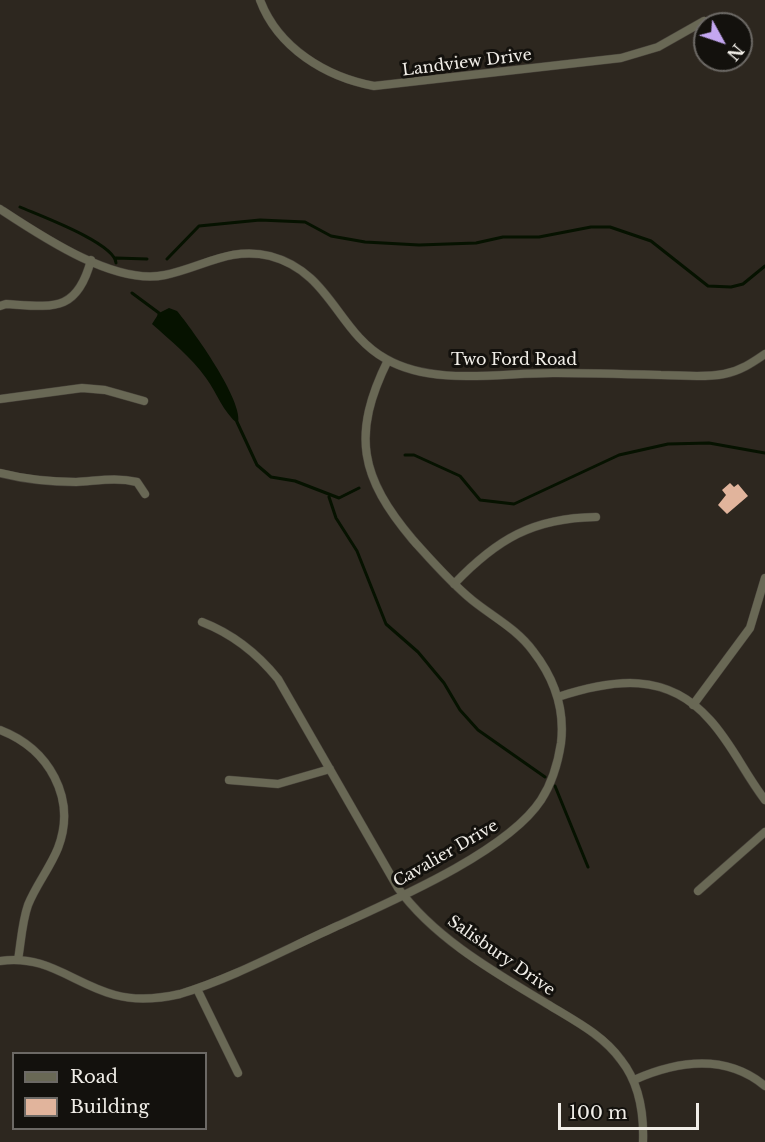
<!DOCTYPE html>
<html>
<head>
<meta charset="utf-8">
<style>
  body { margin:0 }
  #map { position:relative; width:765px; height:1142px; overflow:hidden; background:#2d271f; font-family:"Libre Baskerville",serif }
  canvas { display:block }
  .legend { position:absolute; left:12px; top:1052px; width:195px; height:78px; box-sizing:border-box; background:#13110d; border:2px solid #6c6965; margin:0; padding:8px 10px; list-style:none; font-size:18px; color:#f1eee8 }
  .legend li { display:flex; align-items:center; gap:12px; height:30px }
  .legend b { width:30px; border:2px solid #6c6965 }
  .north { position:absolute; left:693px; top:12px; width:60px; height:60px; box-sizing:border-box; background:#13110d; border:2px solid #6c6965; border-radius:50%; rotate:130deg; font-size:16px; font-weight:700; line-height:24px; text-align:center; color:#f1eee8 }
  .north::after { content:''; display:block; margin:auto; width:21px; height:27px; background:#c4a7f1; clip-path:polygon(50% 0,100% 100%,50% 72%,0 100%) }
  .scale { position:absolute; left:558px; top:1103px; width:141px; height:27px; box-sizing:border-box; border:3px solid #f1eee8; border-top:0; padding-left:8px; font-size:18px; line-height:21px; white-space:nowrap; color:#f1eee8; -webkit-text-stroke:4px #13110d; paint-order:stroke }
</style>
</head>
<body>
<div id="map">
<canvas width="765" height="1142"></canvas>
<ul class="legend">
<li><b style="height:8px;background:#696855"></b>Road</li>
<li><b style="height:16px;background:#e1b49c"></b>Building</li>
</ul>
<div class="north">N</div>
<div class="scale">100 m</div>
</div>
<script>
const c = document.querySelector('canvas').getContext('2d');
c.lineJoin = 'round';
function fillPath(path, color) {
  c.fillStyle = color;
  c.fill(path, 'evenodd');
}
function trace(path, color, width, dash) {
  c.strokeStyle = color;
  c.lineWidth = width;
  c.lineCap = dash ? 'butt' : 'round';
  c.setLineDash(dash || []);
  c.stroke(path);
}
function write(font, color, halo, rows, align = 'center') {
  c.font = font + ' "Libre Baskerville",serif';
  c.lineWidth = 6;
  c.setLineDash([]);
  c.textBaseline = 'middle';
  c.strokeStyle = halo;
  c.fillStyle = color;
  for (const [text, x, y, turn = 0] of rows) {
    c.save();
    c.translate(x, y);
    c.rotate((+turn || 0) * Math.PI / 180);
    c.textAlign = isNaN(turn) ? turn : align;
    if (halo) c.strokeText(text, 0, 0);
    c.fillText(text, 0, 0);
    c.restore();
  }
}
const water = new Path2D(`
  M169 308 177 311C192 329 245 402 238 424 223 412 217 393 206 378 191 357 171 341 152 324L159 313Z`);
const stream = new Path2D(`
  M20 207C38 215 115 243 116 263
  M116 258 147 259
  M167 259 199 226 260 220 305 222 331 236 365 242 419 245 476 243 503 237H539L591 227H610L651 241 708 286 731 287 743 284 765 266
  M132 293 159 313V316
  M237 422 257 465 271 477 295 481 339 498 359 488
  M405 455H414L460 476 480 500 514 504 619 455 668 444 709 443 765 453
  M329 497 336 518 357 551 386 624 418 652 444 683 460 710 478 730 545 777
  M555 786 588 867`);
const building = new Path2D(`
  M730 483 734 487 738 484 748 496 727 514 718 505 726 495 722 490Z`);
const street = new Path2D(`
  M260 0C278 48 326 77 374 86L621 58 658 47 704 21
  M0 209C41 236 115 286 165 275 203 267 231 246 270 256 331 272 337 332 386 359 435 387 504 372 557 373 591 373 626 374 661 375 682 375 703 378 724 374 740 371 752 363 765 354
  M0 306 6 304C53 307 77 313 91 260
  M0 399 82 388 105 390 144 401
  M0 473C24 479 50 482 76 482 97 481 116 477 137 482L145 494
  M454 584C497 539 533 518 596 517
  M202 622C233 634 257 653 278 679L398 888C435 939 496 973 549 1005 575 1021 603 1035 621 1060 640 1084 644 1113 643 1142
  M558 697C613 679 667 671 710 720 732 744 745 774 765 800
  M693 705 750 628 765 578
  M0 730C49 749 77 798 58 848 50 868 36 885 28 905 22 922 21 942 18 960
  M229 780 278 784 330 769
  M698 891 765 832
  M0 961C48 954 73 984 115 995 137 1001 158 999 180 994 233 978 284 950 335 927 392 901 507 852 541 800 552 783 558 763 561 743 565 709 554 678 533 651 517 629 493 617 472 600 450 582 432 561 413 540 360 477 351 435 388 360
  M197 989 238 1073
  M634 1080C677 1061 725 1053 765 1086`);
const streetNames = [
  ["Landview Drive",467,63,-7],
  ["Two Ford Road",514,360],
  ["Cavalier Drive",446,854,-30],
  ["Salisbury Drive",501,956,35]
];
fillPath(water, '#061200');
trace(stream, '#061200', 3);
fillPath(building, '#e1b49c');
trace(street, '#48433b', 9);
trace(street, '#696855', 8);
write('16px', '#f1eee8', '#13110d', streetNames);
</script>
</body>
</html>
